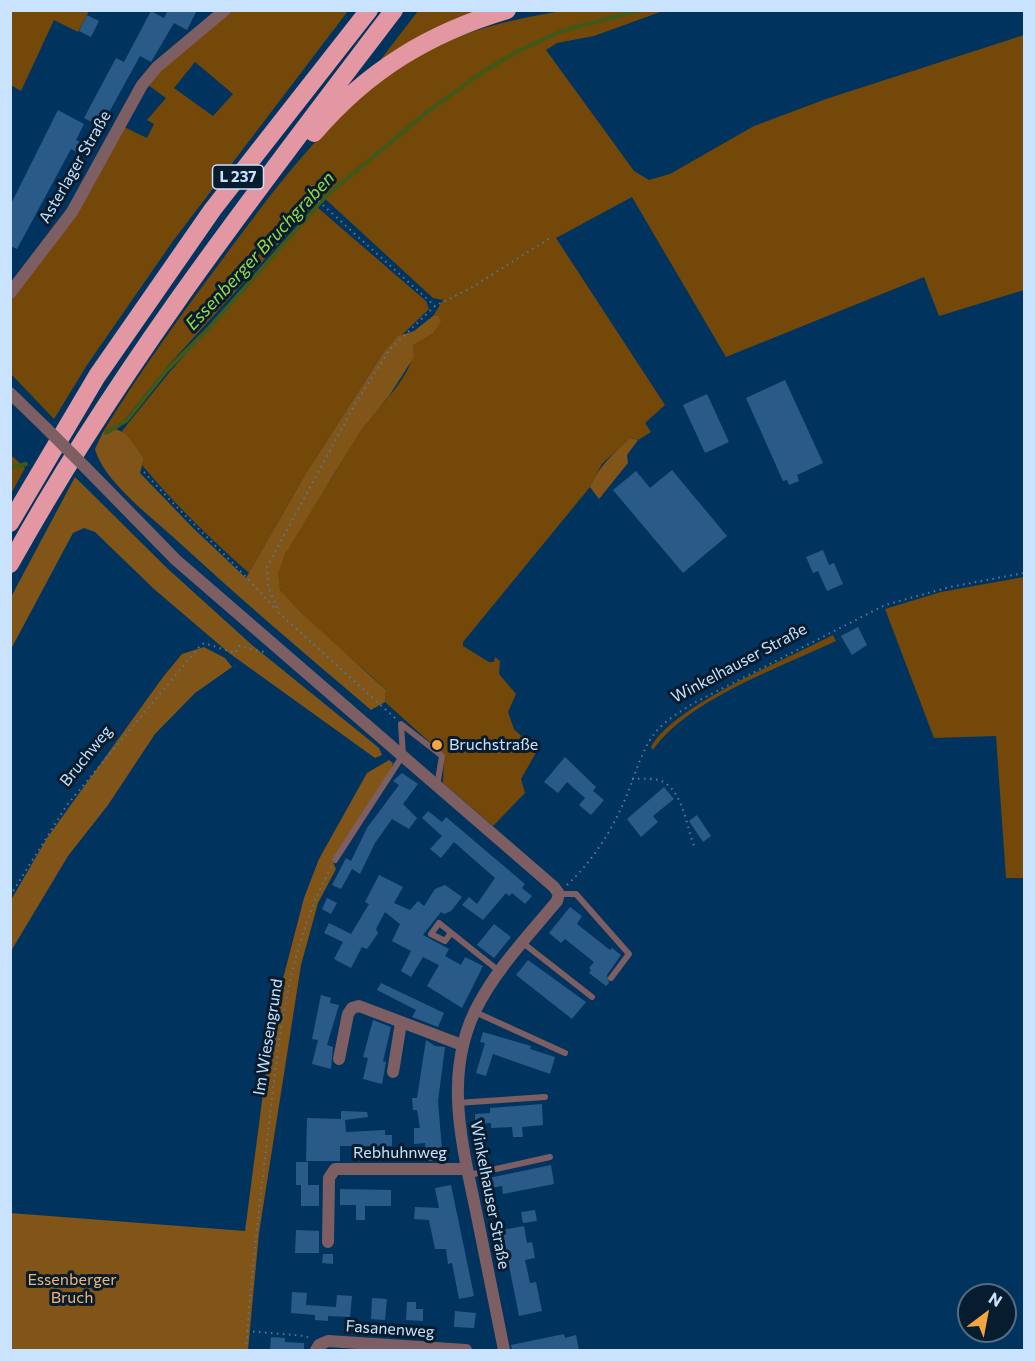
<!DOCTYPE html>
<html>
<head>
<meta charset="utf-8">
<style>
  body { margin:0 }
  #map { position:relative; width:1035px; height:1361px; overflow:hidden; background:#00345e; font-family:Commissioner,sans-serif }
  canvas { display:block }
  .frame { position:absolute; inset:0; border:12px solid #c9e2fd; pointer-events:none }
  .north { position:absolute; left:957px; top:1283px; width:60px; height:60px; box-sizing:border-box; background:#071c2f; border:2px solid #556b81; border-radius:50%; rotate:32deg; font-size:16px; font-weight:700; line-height:24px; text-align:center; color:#c9e2fd }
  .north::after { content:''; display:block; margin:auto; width:21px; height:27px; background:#f2a541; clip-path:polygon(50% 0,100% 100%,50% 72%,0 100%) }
</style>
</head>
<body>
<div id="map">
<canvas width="1035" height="1361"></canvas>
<div class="frame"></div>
<div class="north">N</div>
</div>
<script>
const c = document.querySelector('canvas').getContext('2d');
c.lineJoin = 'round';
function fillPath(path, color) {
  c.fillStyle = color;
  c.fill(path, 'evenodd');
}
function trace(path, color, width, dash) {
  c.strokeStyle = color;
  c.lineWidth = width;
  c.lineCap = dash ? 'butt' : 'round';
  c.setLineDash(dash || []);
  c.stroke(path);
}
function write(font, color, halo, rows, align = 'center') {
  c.font = font + ' Commissioner,sans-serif';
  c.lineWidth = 6;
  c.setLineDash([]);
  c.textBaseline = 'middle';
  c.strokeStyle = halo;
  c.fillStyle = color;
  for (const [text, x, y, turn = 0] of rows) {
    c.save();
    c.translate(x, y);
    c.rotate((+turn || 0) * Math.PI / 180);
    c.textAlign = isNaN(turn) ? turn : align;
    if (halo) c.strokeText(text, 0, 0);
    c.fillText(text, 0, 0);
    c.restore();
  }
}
const green = new Path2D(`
  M10 11H89L78 32 54 20 21 91 11 85Z
  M232 11H348L173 241 87 365 54 419 11 374 10 302 76 213 124 127 147 138 154 124 147 120 166 98 148 85 158 72ZM195 62 233 94 213 116 174 88Z
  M418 11H488L375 67Z
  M562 11H663L594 36 557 43 546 50 634 171 649 180 670 174 754 126 826 99 1024 35V290L939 316 924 277 726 357 632 197 556 238 665 405 645 423 651 432 638 440 630 438 602 464 590 487 463 642V646L489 662H494L495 657 500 661 499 674 516 694 508 712 514 729 537 751 521 779 525 793 493 826 443 783 444 755 385 702 386 690C364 666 289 612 280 589 275 577 280 564 285 554 297 526 317 501 333 476 343 460 351 443 362 428 378 407 417 373 413 345L438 316H433L443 300 433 298 322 196 167 367 117 429 113 428 103 432C139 373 180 316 222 260 274 190 327 116 400 67 449 34 505 20 562 11Z
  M317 207 426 301 429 309 383 353 306 473 249 573C211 539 175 505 142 465L144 458 122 431 168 374Z
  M11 455 25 468 11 494Z
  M1024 577V878H1006L996 736 934 738 885 609 941 592Z
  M833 635 836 641C779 668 689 699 653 750L651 747C674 705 787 659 833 635Z`);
const forest = new Path2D(`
  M433 316H438L441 321 433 333 413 345 414 357 389 396 361 430 285 554 278 574 280 590 299 611 386 690 385 702 371 710C304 653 237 596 172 536 149 515 103 480 95 449L103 432 113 428 125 433 144 458 140 473 193 528 246 578 306 473 383 353 398 336 414 331Z
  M630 438 638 440 627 455 628 463 599 499 590 487C600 465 613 454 630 438Z
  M75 477 168 569 252 645 379 748 382 755 375 758 229 653 154 589 95 532 84 528 73 533 11 649V597Z
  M204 647 225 658 232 667 195 693 155 734 108 805 68 856 11 951V900L47 838 163 677 182 654Z
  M389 760 393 763 391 769 332 860 336 869 318 903 301 965 259 1233 248 1350H11L10 1213 245 1231 273 1017 304 898 319 859 367 773Z`);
const stream = new Path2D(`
  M106 433 127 420 166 371 208 329 326 196 426 113 484 71 520 50 562 31 640 10
  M10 468 26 464`);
const building = new Path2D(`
  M168 10H197L187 30 174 23 151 62 140 56 101 127 84 118 116 58 124 62 151 11 164 18Z
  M87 15 99 21 91 37 79 31Z
  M58 110 84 124 76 140 90 147 85 157 71 149 17 249 10 246V206Z
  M785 380 823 463 797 475 799 481 789 485 787 480 783 481 746 398Z
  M707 394 729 442 705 453 683 405Z
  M672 470 727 536 683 573 613 490 636 471 650 488Z
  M823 550 829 565 834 563 843 584 827 591 818 571 813 573 806 557Z
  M858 627 867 645 852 655 841 636Z
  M565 757 596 787 593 791 604 800 591 815 579 805 585 798 567 782 558 793 544 782Z
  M402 773 418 784 403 804 417 818 409 829 392 819 375 843 360 874 352 869 341 889 332 885 346 858 351 861 367 828 399 785 393 781Z
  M664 787 674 799 653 816 658 822 641 837 627 819Z
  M428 811 442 822 446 817 525 884 522 888 532 896 525 904 512 893 509 896 506 893 483 920 462 905 469 897 477 904 495 878 454 842 441 858 430 849 442 836 422 818Z
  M697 815 711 836 703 842 689 821Z
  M379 875 403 887 394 903 410 910 418 901 424 906 435 889 445 885 462 897 451 911 444 914 441 912 423 935 449 949 445 956 461 965 465 957 483 966 462 1008 427 986 439 965 423 957 411 977 401 971 411 951 392 941 400 924 385 912 376 929 378 933 367 949 362 947 351 968 334 959 343 942 324 933 329 923 351 934 369 904 365 902Z
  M327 898 337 903 331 914 322 909Z
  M570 907 582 916 577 924 610 950 612 948 621 955 607 975 609 983 606 986 589 973 591 970 589 968 594 962 565 939 561 943 549 933Z
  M494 924 511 937 494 958 477 945Z
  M528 960 586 1002 572 1019 516 975Z
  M381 983 444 1013 438 1027 412 1017 416 1010 377 990Z
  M321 995 331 998 330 1003 339 1005 327 1045 333 1047 331 1069 312 1064 318 1040 312 1039Z
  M373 1020 391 1027 383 1061 386 1062 382 1084 363 1079 368 1058 363 1057Z
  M483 1032 531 1046 530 1049 555 1057 550 1074 493 1054 486 1076 476 1073 485 1043 480 1042Z
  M426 1040 435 1046 445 1047 438 1101 443 1161H426L425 1143 414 1144V1128H420L417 1110H413L412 1098H417Z
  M542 1104 543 1125 522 1127 523 1137H513L512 1127 491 1128V1123L475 1124V1114L490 1113V1108Z
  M341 1111 367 1112 368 1117 345 1120 346 1132 385 1130V1135H392V1146H340V1161H306L307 1118 341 1119Z
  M296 1162H308V1185H319V1206H301V1185H296Z
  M551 1165 554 1184 503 1194 502 1186 486 1189 484 1179Z
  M451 1185 474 1296 459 1299 452 1263 448 1264 446 1249H435L429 1220 414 1219 415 1207 439 1208 435 1188Z
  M340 1189 391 1190V1206H365V1220H356V1205H340Z
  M535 1210 537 1221 523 1223 521 1212Z
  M524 1226 527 1243 532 1242 535 1258 525 1260 530 1283 536 1282 542 1311 519 1316 502 1230Z
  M296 1230 319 1231V1253H295Z
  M323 1254H333V1264L322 1263Z
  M292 1292 307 1293 306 1305 336 1307 337 1295 352 1296 350 1317 328 1316V1321L315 1320V1315L291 1313Z
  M372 1298 387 1299 385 1320 371 1319Z
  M407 1302H416V1309H423V1321L406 1320Z
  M455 1311 476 1313 474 1328 454 1327Z
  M564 1334 565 1338 576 1335 579 1350H512L511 1345Z
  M271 1337 285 1338V1342L304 1343V1350H270Z`);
const path = new Path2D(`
  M305 189 435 306
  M144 472C187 520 235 562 277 611
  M395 718 279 613 268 586 267 567 355 404 390 349 435 306 471 288 550 238
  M632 779C642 779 656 777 665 783 683 794 687 828 694 846
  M567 885C592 862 613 829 626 797 635 776 640 754 654 734 664 721 680 712 694 703L885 605 950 587 1024 573
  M10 896 67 805 200 646 204 643 235 653 239 646 264 652
  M247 1331 305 1336 309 1338
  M246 1350C251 1278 259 1206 268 1134 278 1044 287 946 332 866`);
const lane = new Path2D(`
  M335 860 403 755 401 724 442 756 437 786
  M559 894H576L629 954 611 978
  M451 933 445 941 431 934 439 923 499 971
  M523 943 592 997
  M475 1012 565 1053
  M457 1103 545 1097
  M469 1175 550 1157`);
const street = new Path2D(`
  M10 293 72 212 142 85 157 67 225 10
  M10 393 46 428
  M85 467 176 560 554 887 559 894 557 901C528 936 495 970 475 1011 443 1078 463 1147 477 1216 486 1261 495 1306 504 1350
  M339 1059 348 1014 352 1008 359 1006 462 1045
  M393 1072 401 1023
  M328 1242 329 1178 335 1169H467
  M316 1350 319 1345 328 1341 466 1350`);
const highway = new Path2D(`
  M314 133C367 71 429 33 507 10
  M10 523 97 376 213 209 369 10
  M10 564C119 367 258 189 394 10`);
const streetBridge = new Path2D(`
  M46 428 85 467`);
const markers = [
  [437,745,6,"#f2a541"]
];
const shields = [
  [238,177,51]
];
const shieldNames = [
  ["L 237",238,177]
];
const streetNames = [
  ["Asterlager Straße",75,167,-60],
  ["Winkelhauser Straße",739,663,-28],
  ["Bruchweg",86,756,-51],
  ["Im Wiesengrund",268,1037,-81],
  ["Rebhuhnweg",400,1153],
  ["Winkelhauser Straße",490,1195,79],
  ["Fasanenweg",390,1329,4]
];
const poiNames = [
  ["Bruchstraße",449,745]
];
const parkNames = [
  ["Essenberger",72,1280],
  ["Bruch",72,1298]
];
const waterNames = [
  ["Essenberger Bruchgraben",260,251,-47]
];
fillPath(green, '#734808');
fillPath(forest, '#815418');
trace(stream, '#3e591a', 4);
fillPath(building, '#2a5b88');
trace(path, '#517a9e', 2, [1.5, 4.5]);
trace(lane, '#7d5e62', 6);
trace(street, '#7d5e62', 12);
trace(highway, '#e297a3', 18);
trace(streetBridge, '#7d5e62', 12);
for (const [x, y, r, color] of markers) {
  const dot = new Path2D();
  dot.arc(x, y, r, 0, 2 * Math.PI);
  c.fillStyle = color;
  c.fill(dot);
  trace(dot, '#071c2f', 2);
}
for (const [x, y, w] of shields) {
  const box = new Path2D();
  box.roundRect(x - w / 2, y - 12, w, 24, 4.5);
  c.fillStyle = '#071c2f';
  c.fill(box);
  trace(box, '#c9e2fd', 1.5);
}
write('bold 15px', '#c9e2fd', null, shieldNames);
write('16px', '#c9e2fd', '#071c2f', streetNames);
write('16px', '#c9e2fd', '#071c2f', poiNames, 'left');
write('16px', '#f3b670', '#071c2f', parkNames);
write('italic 18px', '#9bd842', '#071c2f', waterNames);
</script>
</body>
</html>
